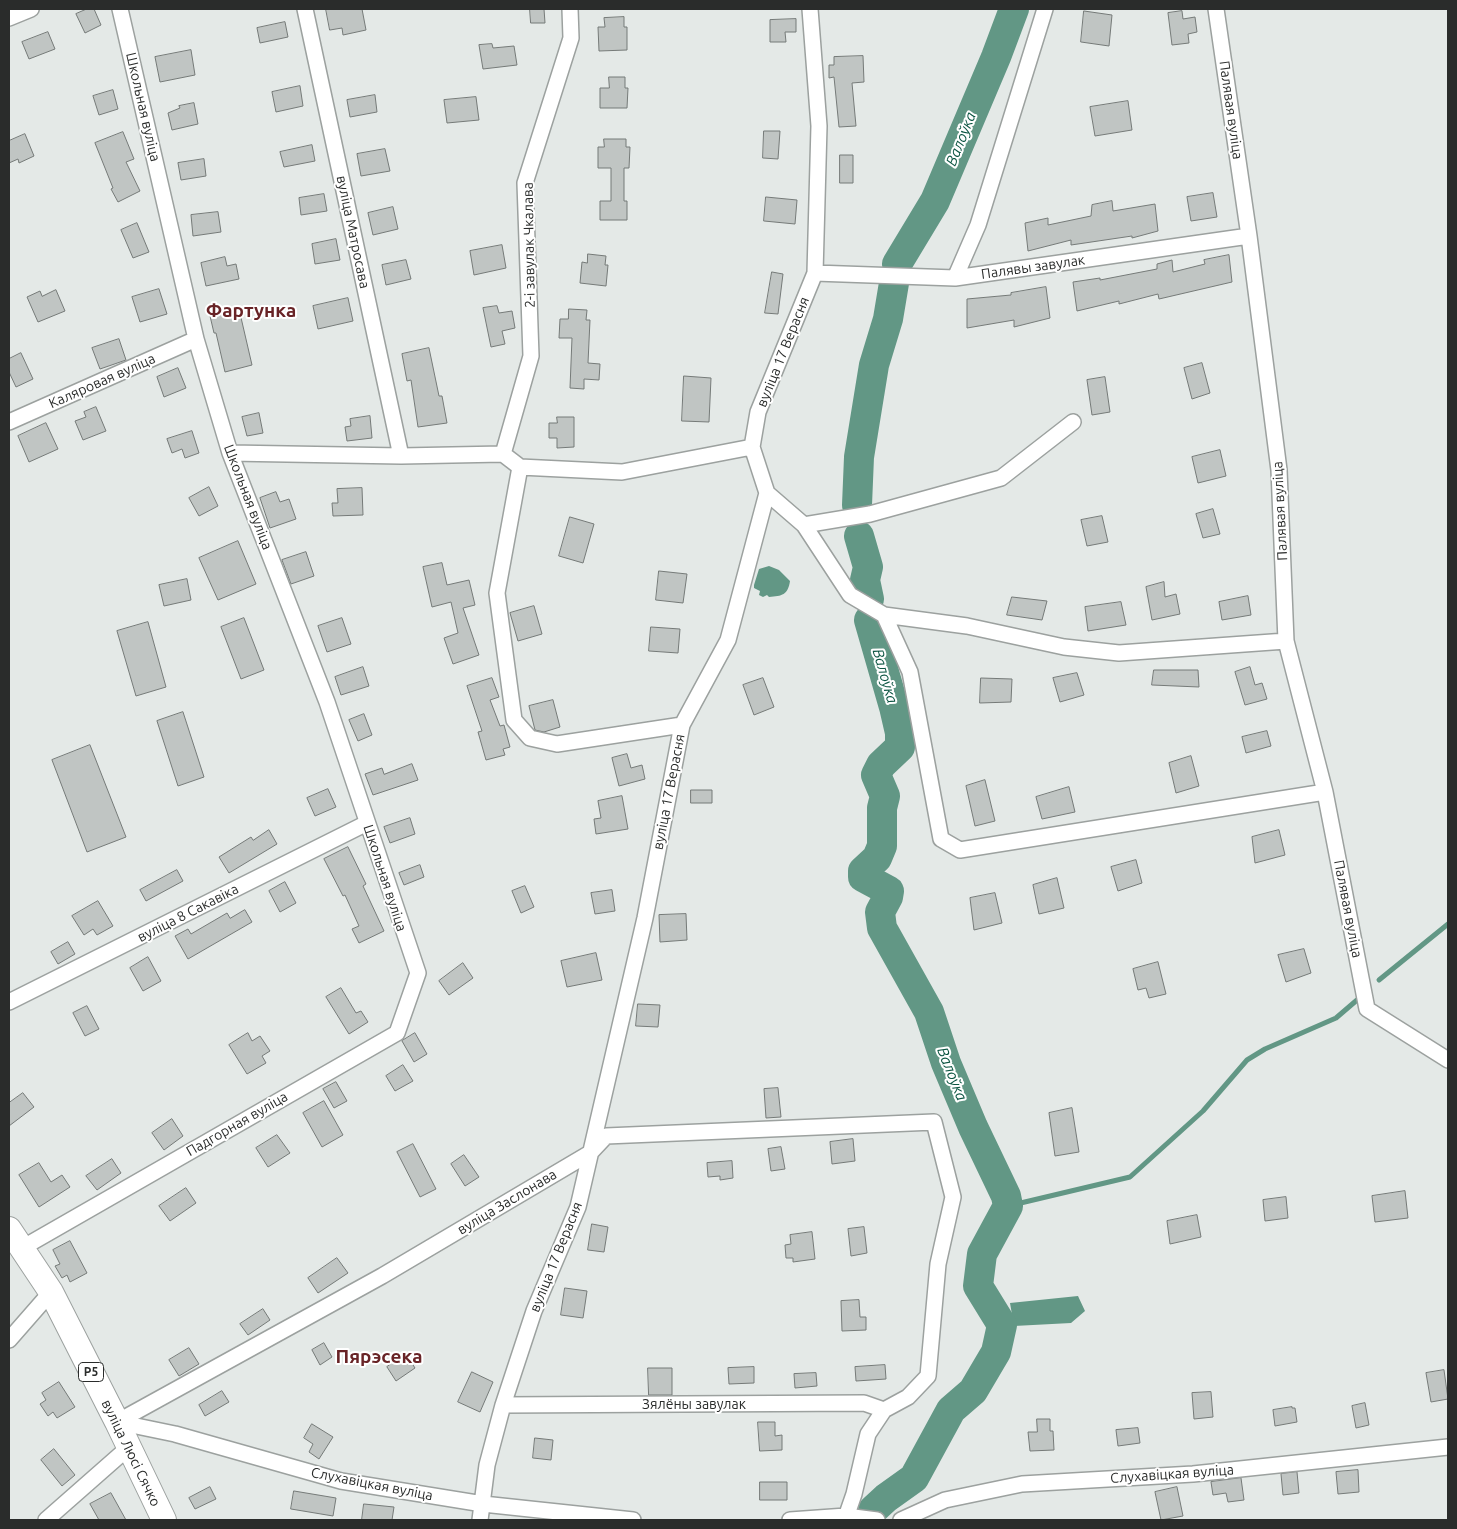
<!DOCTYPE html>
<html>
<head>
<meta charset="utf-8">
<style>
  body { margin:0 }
  #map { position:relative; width:1457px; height:1529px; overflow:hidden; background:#e4e9e7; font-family:Ubuntu,sans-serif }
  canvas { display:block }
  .frame { position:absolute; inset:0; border:10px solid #2a2c2b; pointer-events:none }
</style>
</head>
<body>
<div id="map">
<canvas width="1457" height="1529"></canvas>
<div class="frame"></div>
</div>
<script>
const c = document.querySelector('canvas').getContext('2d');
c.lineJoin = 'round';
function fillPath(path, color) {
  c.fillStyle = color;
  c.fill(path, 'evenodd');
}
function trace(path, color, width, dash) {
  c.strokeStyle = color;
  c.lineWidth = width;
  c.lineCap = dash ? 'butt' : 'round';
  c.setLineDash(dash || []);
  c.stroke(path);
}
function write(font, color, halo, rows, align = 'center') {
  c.font = font + ' Ubuntu,sans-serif';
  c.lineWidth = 4;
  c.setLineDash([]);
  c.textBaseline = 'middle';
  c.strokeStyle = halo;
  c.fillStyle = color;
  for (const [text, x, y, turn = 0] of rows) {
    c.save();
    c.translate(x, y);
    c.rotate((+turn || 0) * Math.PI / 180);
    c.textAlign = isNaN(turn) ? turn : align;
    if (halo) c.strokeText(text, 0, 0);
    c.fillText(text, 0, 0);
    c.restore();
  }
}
const water = new Path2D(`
  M769 566 779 570 790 581C788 595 782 596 769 597L767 595 763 597 759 595 760 591 754 588V585L759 569Z
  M1078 1296 1085 1311 1071 1323 1014 1326 1010 1303Z`);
const stream = new Path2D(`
  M1379 980 1448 924
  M1008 1206 1130 1177 1203 1111 1247 1060 1265 1049 1336 1018 1357 1000`);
const river = new Path2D(`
  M897 264 935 201 996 57 1014 9
  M857 505 859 457 874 365 888 319 894 283
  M859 536 868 567 865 580 869 599
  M869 620 894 707 900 733V747L881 765 876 775 885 796 882 808V846L877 858 863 871V877L889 891 888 897 880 912 882 928 929 1012 946 1063 973 1127 1006 1196 1008 1206 982 1254 978 1286 1002 1325 996 1352 973 1391 951 1410 914 1478 886 1498 873 1510`);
const building = new Path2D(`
  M87 9H94L101 25 85 33 76 14Z
  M326 9H362L366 30 343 35 342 28 330 30Z
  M530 9H544L545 23H531Z
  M1084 11 1112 15 1109 46 1081 42Z
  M1182 11 1183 19 1195 17 1197 32 1188 34 1189 43 1172 45 1168 13Z
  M624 17V27H627V50L599 51 598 27H605L604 18Z
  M796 19V32H785L786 42H770V20Z
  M285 22 288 37 260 43 257 28Z
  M48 32 55 49 29 59 22 42Z
  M492 44 493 48 514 46 517 65 483 69 479 45Z
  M191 50 195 75 160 82 155 57Z
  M863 56 864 82 852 83 856 126 839 127 834 77 829 78V65H834V57Z
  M609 77H625V88H628L627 108H600V88H609Z
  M300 86 303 106 276 112 272 92Z
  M113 90 118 109 99 115 93 96Z
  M375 95 377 112 350 117 347 100Z
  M476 97 479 120 447 123 444 100Z
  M1128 101 1132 130 1095 136 1090 107Z
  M194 103 198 124 172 130 168 113 180 108 179 106Z
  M764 131H780L778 159 763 158Z
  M123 132 134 159 126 162 140 191 118 202 111 189 113 188 95 143Z
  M25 134 34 156 19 163 18 159 9 163V141Z
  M604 139H626V147H630L629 168H624V201H627V220H600V201H611V168H598V147H604Z
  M312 145 315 161 284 167 280 152Z
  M385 149 390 171 361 176 357 154Z
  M840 155H853V183H840Z
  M204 159 206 176 181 180 178 163Z
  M1213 193 1217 217 1191 221 1187 197Z
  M324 194 327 211 301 215 299 198Z
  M766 197 797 200 795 224 764 221Z
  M1112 201 1113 211 1155 204 1158 231 1132 238V236L1071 245V240L1028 251 1025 223 1048 218V225L1091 216 1092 205Z
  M393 207 398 229 373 235 368 213Z
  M218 212 221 232 193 236 191 215Z
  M137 223 149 252 133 258 121 230Z
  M336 239 340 260 315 264 312 244Z
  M502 245 506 268 474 275 470 251Z
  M588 254 606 256 605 265H608L606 286 580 283 582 262 587 263Z
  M1229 255 1232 282 1159 299 1158 294 1119 304V301L1077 311 1073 282 1100 278V280L1157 269V264L1172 260 1173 272 1205 264 1204 260Z
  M225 257 227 266 236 264 239 279 206 286 201 263Z
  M406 260 411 279 386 285 382 265Z
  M772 272 783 274 778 314 765 313Z
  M1046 287 1050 318 1014 327V320L967 328V299L1011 295V293Z
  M159 289 167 314 140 322 132 297Z
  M56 290 65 311 38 322 27 297 40 291 42 296Z
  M348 298 353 321 318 329 313 306Z
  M497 306 499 313 512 311 515 328 502 331 505 344 491 347 483 308Z
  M239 309 252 365 225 372 216 333H214L210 316Z
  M569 309 587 310 586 320H590L588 363 600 364 599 380 584 379V389L570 388 572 338H559L560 319H568Z
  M119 339 126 360 100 369 92 348Z
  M429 348 439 396H442L447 423 418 427 411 380 407 381 402 354Z
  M21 353 33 379 16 387 9 372V359Z
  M1202 363 1210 393 1192 399 1184 368Z
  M178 368 186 388 164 397 157 377Z
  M684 376 711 378 709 422 682 421Z
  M1105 377 1110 412 1092 415 1087 380Z
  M96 407 106 431 83 440 75 421 86 417 84 412Z
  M259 413 263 433 247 436 242 417Z
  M370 416 372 438 347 441 345 427 351 426 350 419Z
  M557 417H574V447L557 448V438H549V423H557Z
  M46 423 58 449 29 462 18 436Z
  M192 431 199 453 185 458 182 449 172 453 167 439Z
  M1220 450 1226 476 1198 483 1192 457Z
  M209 487 218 506 199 516 189 498Z
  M362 488 363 515 333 516 332 503H338L337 489Z
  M276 492 280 502 289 499 296 519 270 528 260 498Z
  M1213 509 1220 534 1203 538 1196 514Z
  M1102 516 1108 542 1087 546 1081 520Z
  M570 517 594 524 583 563 559 556Z
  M238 541 256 584 218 600 199 558Z
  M306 552 314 576 291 584 282 560Z
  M442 563 447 585 469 580 475 605 463 608 479 655 453 664 444 638 458 633 451 602 432 607 423 567Z
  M659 571 687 574 683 603 656 600Z
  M187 579 191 600 164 606 159 585Z
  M1164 582 1165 597 1176 594 1180 614 1152 620 1146 587Z
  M1248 596 1251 615 1222 620 1219 602Z
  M1012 597 1047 601 1042 620 1007 615Z
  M1121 602 1126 625 1088 631 1085 607Z
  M534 606 542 634 518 641 510 613Z
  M244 618 264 670 241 679 221 627Z
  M342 618 351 644 327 652 318 626Z
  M148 622 166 687 136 696 117 631Z
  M651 627 680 629 678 653 649 651Z
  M363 667 369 686 341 695 335 677Z
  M1250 667 1255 685 1262 683 1267 699 1245 705 1235 672Z
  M1154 670H1198L1199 687 1152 685Z
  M1077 673 1084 695 1060 702 1053 678Z
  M492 678 499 697 490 700 500 726 504 725 510 747 503 749 505 755 486 760 478 732 482 731 467 686Z
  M763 678 774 707 754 715 743 685Z
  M981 678 1012 679 1011 702 980 703Z
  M553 700 560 727 544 732 535 730 529 706Z
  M183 712 204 777 178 786 157 721Z
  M364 714 372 735 358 741 349 720Z
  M1267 731 1271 746 1246 753 1242 737Z
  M90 745 126 837 87 852 52 760Z
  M627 754 631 768 642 765 645 779 619 786 612 758Z
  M1191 756 1199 786 1176 793 1169 763Z
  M412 764 418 780 373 795 365 774 382 768 384 774Z
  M985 780 995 821 975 826 966 786Z
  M1069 787 1075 812 1042 819 1036 797Z
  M328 789 336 807 315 816 307 798Z
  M691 790H712V803H691Z
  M622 796 628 829 596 834 594 819 601 818 598 801Z
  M410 818 415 834 390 843 384 827Z
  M269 830 277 844 229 873 219 857 251 837 253 840Z
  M1279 830 1285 855 1255 863 1252 837Z
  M348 847 366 884 363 886 384 931 359 943 352 929 359 926 345 895 343 896 324 859Z
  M1136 860 1142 883 1118 891 1111 867Z
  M420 865 424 877 404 885 399 873Z
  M177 870 183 881 146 901 140 890Z
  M1057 878 1064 908 1039 914 1033 885Z
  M285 882 296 903 280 912 269 891Z
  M525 886 534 907 521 913 512 891Z
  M612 890 615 911 595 914 591 893Z
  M995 893 1002 923 974 930 970 898Z
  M98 901 113 926 97 935 93 929 84 935 72 916Z
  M245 910 252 922 188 959 175 936 188 929 191 934 227 913 230 918Z
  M686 914 687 940 660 942 659 915Z
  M68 942 75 954 58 964 51 952Z
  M1304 949 1311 973 1286 982 1278 955Z
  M596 953 602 980 567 987 561 961Z
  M148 957 161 981 143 991 130 968Z
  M1158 962 1166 994 1149 998 1146 988 1138 990 1133 969Z
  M463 963 473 978 449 995 439 981Z
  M341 988 356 1013 361 1011 368 1022 349 1034 326 997Z
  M638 1004 660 1005 658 1027 636 1026Z
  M87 1006 99 1029 85 1036 73 1013Z
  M248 1033 252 1041 260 1036 270 1051 262 1056 266 1063 247 1074 229 1045Z
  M415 1033 427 1054 414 1062 402 1041Z
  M403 1065 413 1081 395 1091 386 1076Z
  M336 1082 347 1101 334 1108 323 1089Z
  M778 1088 781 1117 766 1118 764 1089Z
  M23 1093 34 1107 9 1126V1103Z
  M324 1101 343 1135 322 1147 303 1113Z
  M1072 1108 1079 1152 1055 1156 1049 1113Z
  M172 1119 183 1136 164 1150 152 1133Z
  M277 1135 290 1153 268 1167 256 1148Z
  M853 1139 855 1161 832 1164 830 1142Z
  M413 1144 436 1189 420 1197 397 1152Z
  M781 1147 785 1169 771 1171 768 1149Z
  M464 1155 479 1177 465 1186 451 1164Z
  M112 1159 121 1173 97 1190 86 1176Z
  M732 1161 733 1178 720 1180V1176L708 1177 707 1163Z
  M39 1163 51 1182 62 1175 70 1187 39 1207 19 1175Z
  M186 1188 196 1203 170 1221 159 1206Z
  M1405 1191 1408 1218 1375 1222 1372 1196Z
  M1286 1197 1288 1218 1265 1221 1263 1200Z
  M1197 1215 1201 1237 1170 1244 1167 1221Z
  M592 1224 608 1227 604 1252 588 1250Z
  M864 1227 867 1253 851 1256 848 1229Z
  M812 1232 815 1259 793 1262V1258H786L785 1245 791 1244 790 1235Z
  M70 1241 87 1273 70 1282 67 1275 62 1278 55 1266 60 1264 53 1250Z
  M337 1258 348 1273 318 1293 308 1278Z
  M565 1288 587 1291 583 1318 561 1315Z
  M859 1300 860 1317H866V1330L842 1331 841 1301Z
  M263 1309 270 1320 248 1335 240 1324Z
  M324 1343 332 1357 320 1365 312 1350Z
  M189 1348 199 1364 179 1376 169 1360Z
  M406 1354 415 1368 396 1381 387 1367Z
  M885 1365 886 1379 856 1381 855 1367Z
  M754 1367V1383L729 1384 728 1368Z
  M648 1368H672V1395H649Z
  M1444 1370 1448 1399 1431 1402 1426 1373Z
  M472 1372 493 1382 480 1412 458 1402Z
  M816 1373 817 1386 795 1388 794 1374Z
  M59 1382 75 1407 57 1418 53 1412 48 1416 40 1404 46 1400 42 1393Z
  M222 1391 229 1402 205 1416 199 1405Z
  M1211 1392 1213 1417 1194 1419 1192 1393Z
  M1365 1403 1369 1425 1356 1428 1352 1406Z
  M1292 1407V1408H1295L1297 1422 1275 1426 1273 1410Z
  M1037 1419H1050V1431H1053L1054 1450 1030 1451 1028 1432H1037Z
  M758 1422H775V1436L782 1435V1450L760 1451Z
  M312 1424 333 1437 319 1459 309 1452 313 1444 304 1438Z
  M1138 1428 1140 1443 1118 1446 1116 1430Z
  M535 1438 553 1440 551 1460 533 1458Z
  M54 1449 75 1475 62 1486 41 1460Z
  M1358 1470 1359 1492 1338 1494 1336 1472Z
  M1297 1472 1299 1493 1283 1495 1281 1474Z
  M1241 1478 1244 1500 1228 1502 1226 1493 1213 1495 1211 1482Z
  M760 1482H787V1500H760Z
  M210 1487 216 1499 195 1509 189 1498Z
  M1177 1487 1183 1516 1161 1520 1155 1492Z
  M294 1491 336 1498 333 1516 291 1509Z
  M111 1493 126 1520H99L90 1504Z
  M364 1504 394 1507 392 1520H362Z`);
const minor = new Path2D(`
  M305 9 401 456
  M1216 9 1249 236 1279 470 1286 641 1325 792 1367 1009 1448 1060
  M9 18 31 9
  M815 273 955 278 1249 236
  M955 278 978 225 1045 9
  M9 422 196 339
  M230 453 401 456 503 454 520 467 622 472 752 447
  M503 454 531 356 525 183 571 38 570 9
  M520 467 497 593 514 720 530 738 557 744 682 725
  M767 493 804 525 850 595 884 615 967 626 1064 647 1119 653 1286 641
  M804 525 870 514 1001 478 1073 422
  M884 615 910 672 941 839 960 850 1325 792
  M9 1002 367 823
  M22 1248 397 1033 418 973 327 702 230 453 196 339 120 9
  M9 1340 51 1292
  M503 1405 864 1403 884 1410
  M117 1422 382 1276 590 1153 606 1136 934 1122 953 1197 938 1264 928 1376 908 1397 884 1410 868 1434 854 1494 845 1520
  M117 1422 175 1434 341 1481 483 1504 633 1520
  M46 1520 129 1447
  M480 1520 487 1465 503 1405 534 1311 578 1207 645 918 682 725 728 640 767 493 752 447 758 412 815 273 819 126 810 9
  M790 1520 846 1516 877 1520
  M901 1520 945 1500 1022 1484 1193 1474 1448 1447`);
const primary = new Path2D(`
  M9 1229 51 1292 117 1422 164 1520`);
const shields = [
  [91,1372,25]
];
const shieldNames = [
  ["Р5",91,1372]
];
const streetNames = [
  ["Школьная вуліца",143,107,77],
  ["Палявая вуліца",1231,110,82],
  ["вуліца Матросава",353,232,78],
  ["2-і завулак Чкалава",529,245,-91],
  ["Палявы завулак",1033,267,-8],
  ["вуліца 17 Верасня",783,352,-68],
  ["Каляровая вуліца",102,381,-24],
  ["Школьная вуліца",248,497,69],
  ["Палявая вуліца",1280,511,-93],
  ["вуліца 17 Верасня",669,792,-79],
  ["Школьная вуліца",385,878,72],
  ["Палявая вуліца",1348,909,79],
  ["вуліца 8 Сакавіка",188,913,-27],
  ["Падгорная вуліца",237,1124,-30],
  ["вуліца Заслонава",507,1202,-31],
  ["вуліца 17 Верасня",556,1257,-68],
  ["Зялёны завулак",694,1404],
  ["вуліца Люсі Сячко",131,1453,64],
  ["Слухавіцкая вуліца",1172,1474,-4],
  ["Слухавіцкая вуліца",372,1484,11]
];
const waterNames = [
  ["Валоўка",961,139,-68],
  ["Валоўка",885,676,74],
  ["Валоўка",952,1074,68]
];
const districtNames = [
  ["Фартунка",251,311],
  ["Пярэсека",379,1357]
];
fillPath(water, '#629785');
trace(stream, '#629785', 5);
trace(river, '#629785', 30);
fillPath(building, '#c0c5c3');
trace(building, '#757a78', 1);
trace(minor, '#9ca19f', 18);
trace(primary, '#9ca19f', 26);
trace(minor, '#fff', 15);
trace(primary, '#fff', 24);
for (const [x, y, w] of shields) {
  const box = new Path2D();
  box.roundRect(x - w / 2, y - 9.5, w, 19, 4);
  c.fillStyle = '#fff';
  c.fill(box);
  trace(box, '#2a2c2b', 1);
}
write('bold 12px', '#2a2c2b', null, shieldNames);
write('14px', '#2a2c2b', '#fff', streetNames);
write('italic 15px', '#0c5542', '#fff', waterNames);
write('bold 19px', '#682326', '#fff', districtNames);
</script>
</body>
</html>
